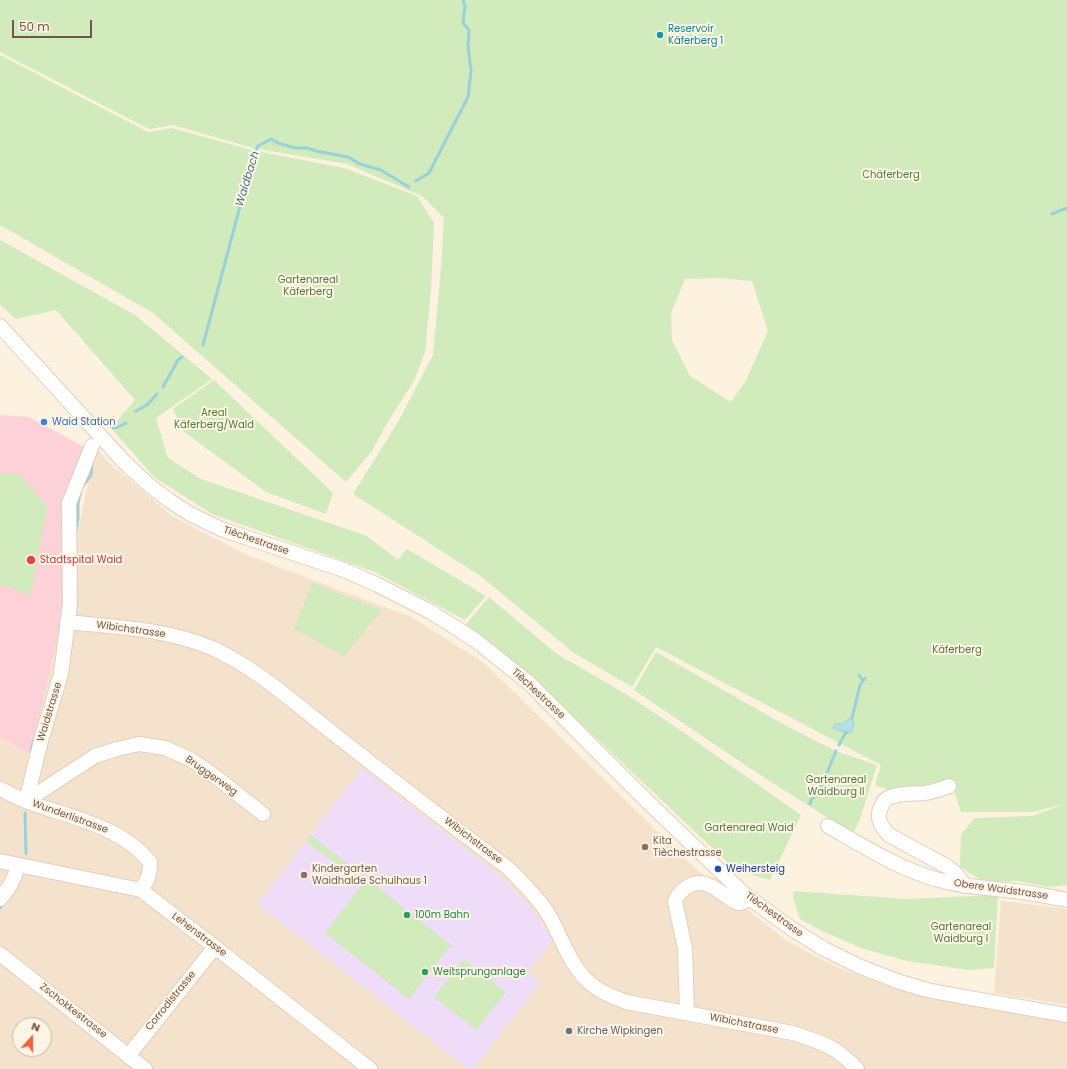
<!DOCTYPE html>
<html>
<head>
<meta charset="utf-8">
<style>
  body { margin:0 }
  #map { position:relative; width:1067px; height:1069px; overflow:hidden; background:#fdf1df; font-family:Poppins,sans-serif }
  canvas { display:block }
  .north { position:absolute; left:12px; top:1017px; width:40px; height:40px; box-sizing:border-box; background:#fff5e6; border:1px solid #c8b5a6; border-radius:50%; rotate:21deg; font-size:11px; font-weight:700; line-height:16px; text-align:center; color:#755546 }
  .north::after { content:''; display:block; margin:auto; width:14px; height:18px; background:#ee613d; clip-path:polygon(50% 0,100% 100%,50% 72%,0 100%) }
  .scale { position:absolute; left:12px; top:20px; width:80px; height:18px; box-sizing:border-box; border:2px solid #755546; border-top:0; padding-left:5px; font-size:12px; line-height:14px; white-space:nowrap; color:#755546; -webkit-text-stroke:3px #fff5e6; paint-order:stroke }
</style>
</head>
<body>
<div id="map">
<canvas width="1067" height="1069"></canvas>
<div class="north">N</div>
<div class="scale">50 m</div>
</div>
<script>
const c = document.querySelector('canvas').getContext('2d');
c.lineJoin = 'round';
function fillPath(path, color) {
  c.fillStyle = color;
  c.fill(path, 'evenodd');
}
function trace(path, color, width, dash) {
  c.strokeStyle = color;
  c.lineWidth = width;
  c.lineCap = dash ? 'butt' : 'round';
  c.setLineDash(dash || []);
  c.stroke(path);
}
function write(font, color, halo, rows, align = 'center') {
  c.font = font + ' Poppins,sans-serif';
  c.lineWidth = 4;
  c.setLineDash([]);
  c.textBaseline = 'middle';
  c.strokeStyle = halo;
  c.fillStyle = color;
  for (const [text, x, y, turn = 0] of rows) {
    c.save();
    c.translate(x, y);
    c.rotate((+turn || 0) * Math.PI / 180);
    c.textAlign = isNaN(turn) ? turn : align;
    if (halo) c.strokeText(text, 0, 0);
    c.fillText(text, 0, 0);
    c.restore();
  }
}
const residential = new Path2D(`
  M96 447 107 461 172 516 244 554 411 617 484 663 695 868 788 942 839 968 893 988 1026 1011 1067 1021V1069H0V737L30 754ZM20 1025H44V1049H20Z
  M1001 901 1067 909V1005L994 993Z`);
const education = new Path2D(`
  M362 768 504 879 532 909 553 940 528 972 541 982 473 1069H468L258 904Z`);
const medical = new Path2D(`
  M0 415 29 417 86 448 64 501 62 618 30 754 0 737Z`);
const green = new Path2D(`
  M0 0H1067V803L1033 812H961L951 782 892 791 875 785 881 765 656 647 632 687 574 653 479 575 353 494 398 422 433 355 441 267 444 218 422 196 347 164 253 148 173 125 149 129 0 52ZM720 278 752 281 768 331 745 382 731 402 690 376 672 340 671 313 685 279Z
  M0 55 148 132 172 128 251 150 344 168 417 196 434 223 431 290 425 352 414 381 387 423 372 451 346 482 153 313 0 225Z
  M0 240 135 315 212 379 156 418 168 458 201 479 367 536 398 560 407 549 486 596 465 620 375 572 212 514 154 477 111 428 135 400 56 310 16 319 0 305Z
  M214 380 333 493 326 514 266 492 183 431 173 409Z
  M0 473 19 474 47 506 31 595 0 584Z
  M312 583 382 610 344 656 294 629Z
  M489 597 557 654 624 693 670 723 801 815 770 880 736 870 672 810 528 673 466 624Z
  M656 652 785 725 838 752 877 765 860 819 853 834 751 769 634 690Z
  M1067 803V885L1047 887 1018 881 984 882 960 867 961 834 975 818 1032 816Z
  M311 835 451 945 409 999 325 933 362 885 306 841Z
  M794 891 906 899 998 895 994 968 968 970 907 961 861 948 824 932 800 919 793 898Z
  M464 959 506 992 476 1030 434 997Z`);
const water = new Path2D(`
  M852 718 854 724 851 732 848 733C843 731 838 731 833 728L835 724H841Z`);
const stream = new Path2D(`
  M416 181 429 173 468 97 471 71 468 46 469 30 463 23 465 6 463 0
  M1052 214 1067 208
  M203 345 254 154 258 146 271 139 278 143 295 148H307L316 151 348 157 360 164 381 170 409 187
  M163 387 178 360 182 357
  M136 411 147 405 157 394
  M113 428 118 427 126 423
  M76 530 78 519V503L81 489 91 475 92 461
  M859 675 863 681
  M852 718 860 685 865 678
  M839 745 846 732
  M31 749 34 740
  M826 775 836 751
  M818 794 825 777
  M810 804 811 800 816 795
  M25 813 26 854
  M0 908 4 903`);
const minor = new Path2D(`
  M0 326 126 464 149 485 170 501 190 514 221 529 344 570 378 585 431 612 475 640 529 683 650 804 744 894 792 929 824 949 861 967 897 981 927 990 953 995 1067 1015
  M67 622C116 627 166 629 212 648 257 668 299 707 338 737 394 781 451 825 508 868 521 881 534 894 545 909 561 933 568 965 591 984 601 993 614 997 626 1002L793 1033C821 1042 837 1047 857 1069
  M949 786C941 789 933 792 925 793 915 794 903 793 894 796 888 797 884 800 882 805 875 817 880 826 889 835L948 867 957 875 965 886
  M0 789C9 793 18 798 28 802 69 817 121 826 150 862 151 873 147 881 141 890
  M26 801 42 737 61 674 70 604 69 503 92 446
  M26 801 95 756 117 749 139 744 165 748 190 759 212 774 263 814
  M828 826C865 847 902 871 943 881 969 888 995 888 1022 892 1037 894 1052 897 1067 900
  M0 861 141 890 215 947 370 1069
  M0 899C9 888 15 879 18 865
  M0 954 145 1069
  M687 1013 685 948 675 902C676 896 679 894 683 890 700 875 713 887 728 897 731 899 735 903 739 903 743 903 747 900 751 898
  M128 1056 215 947`);
const markers = [
  [660,35,4,"#0f9aa8"],
  [44,422,4,"#3f7fe0"],
  [31,560,5,"#e0444e"],
  [645,847,4,"#8d6e63"],
  [718,869,4,"#1a4fb4"],
  [304,875,4,"#8d6e63"],
  [407,915,4,"#2e9e5b"],
  [425,972,4,"#2e9e5b"],
  [569,1031,4,"#6b7280"]
];
const cultureNames = [
  ["Reservoir",668,29],
  ["Käferberg 1",668,41]
];
const parkNames = [
  ["Chäferberg",891,175],
  ["Gartenareal",308,280],
  ["Käferberg",308,292],
  ["Areal",214,413],
  ["Käferberg/Wald",214,425],
  ["Käferberg",957,650],
  ["Gartenareal",836,780],
  ["Waidburg II",836,792],
  ["Gartenareal Waid",749,828],
  ["Gartenareal",961,927],
  ["Waidburg I",961,939]
];
const shopNames = [
  ["Waid Station",52,422]
];
const streetNames = [
  ["Tièchestrasse",256,541,19],
  ["Wibichstrasse",131,630,8],
  ["Tièchestrasse",538,694,43],
  ["Waidstrasse",50,712,-73],
  ["Bruggerweg",211,776,35],
  ["Wunderlistrasse",70,817,20],
  ["Wibichstrasse",473,841,37],
  ["Obere Waidstrasse",1001,890,8],
  ["Tièchestrasse",774,915,36],
  ["Lehenstrasse",199,935,37],
  ["Corrodistrasse",171,1001,-51],
  ["Zschokkestrasse",73,1011,38],
  ["Wibichstrasse",744,1024,11]
];
const healthNames = [
  ["Stadtspital Waid",40,560]
];
const educationNames = [
  ["Kita",653,841],
  ["Tièchestrasse",653,853],
  ["Kindergarten",312,869],
  ["Waidhalde Schulhaus 1",312,881]
];
const transitNames = [
  ["Weihersteig",726,869]
];
const leisureNames = [
  ["100m Bahn",415,915],
  ["Weitsprunganlage",433,972]
];
const worshipNames = [
  ["Kirche Wipkingen",577,1031]
];
const waterNames = [
  ["Waidbach",248,179,-73]
];
fillPath(residential, '#f5e2cd');
fillPath(education, '#eedcf9');
fillPath(medical, '#fcd2d8');
fillPath(green, '#d1ebbd');
fillPath(water, '#b3e1e7');
trace(water, '#99d1d9', 1);
trace(stream, '#99d1d9', 3);
trace(minor, '#e3cebe', 16);
trace(minor, '#fff', 14);
for (const [x, y, r, color] of markers) {
  const dot = new Path2D();
  dot.arc(x, y, r, 0, 2 * Math.PI);
  c.fillStyle = color;
  c.fill(dot);
  trace(dot, '#fff5e6', 1.5);
}
write('10px', '#0d838f', '#fff5e6', cultureNames, 'left');
write('10px', '#517b3d', '#fff5e6', parkNames);
write('10px', '#366cbe', '#fff5e6', shopNames, 'left');
write('10px', '#755546', '#fff5e6', streetNames);
write('10px', '#be3a42', '#fff5e6', healthNames, 'left');
write('10px', '#785e54', '#fff5e6', educationNames, 'left');
write('10px', '#164399', '#fff5e6', transitNames, 'left');
write('10px', '#27864d', '#fff5e6', leisureNames, 'left');
write('10px', '#5b616d', '#fff5e6', worshipNames, 'left');
write('italic 11px', '#3c7883', '#fff5e6', waterNames);
</script>
</body>
</html>
